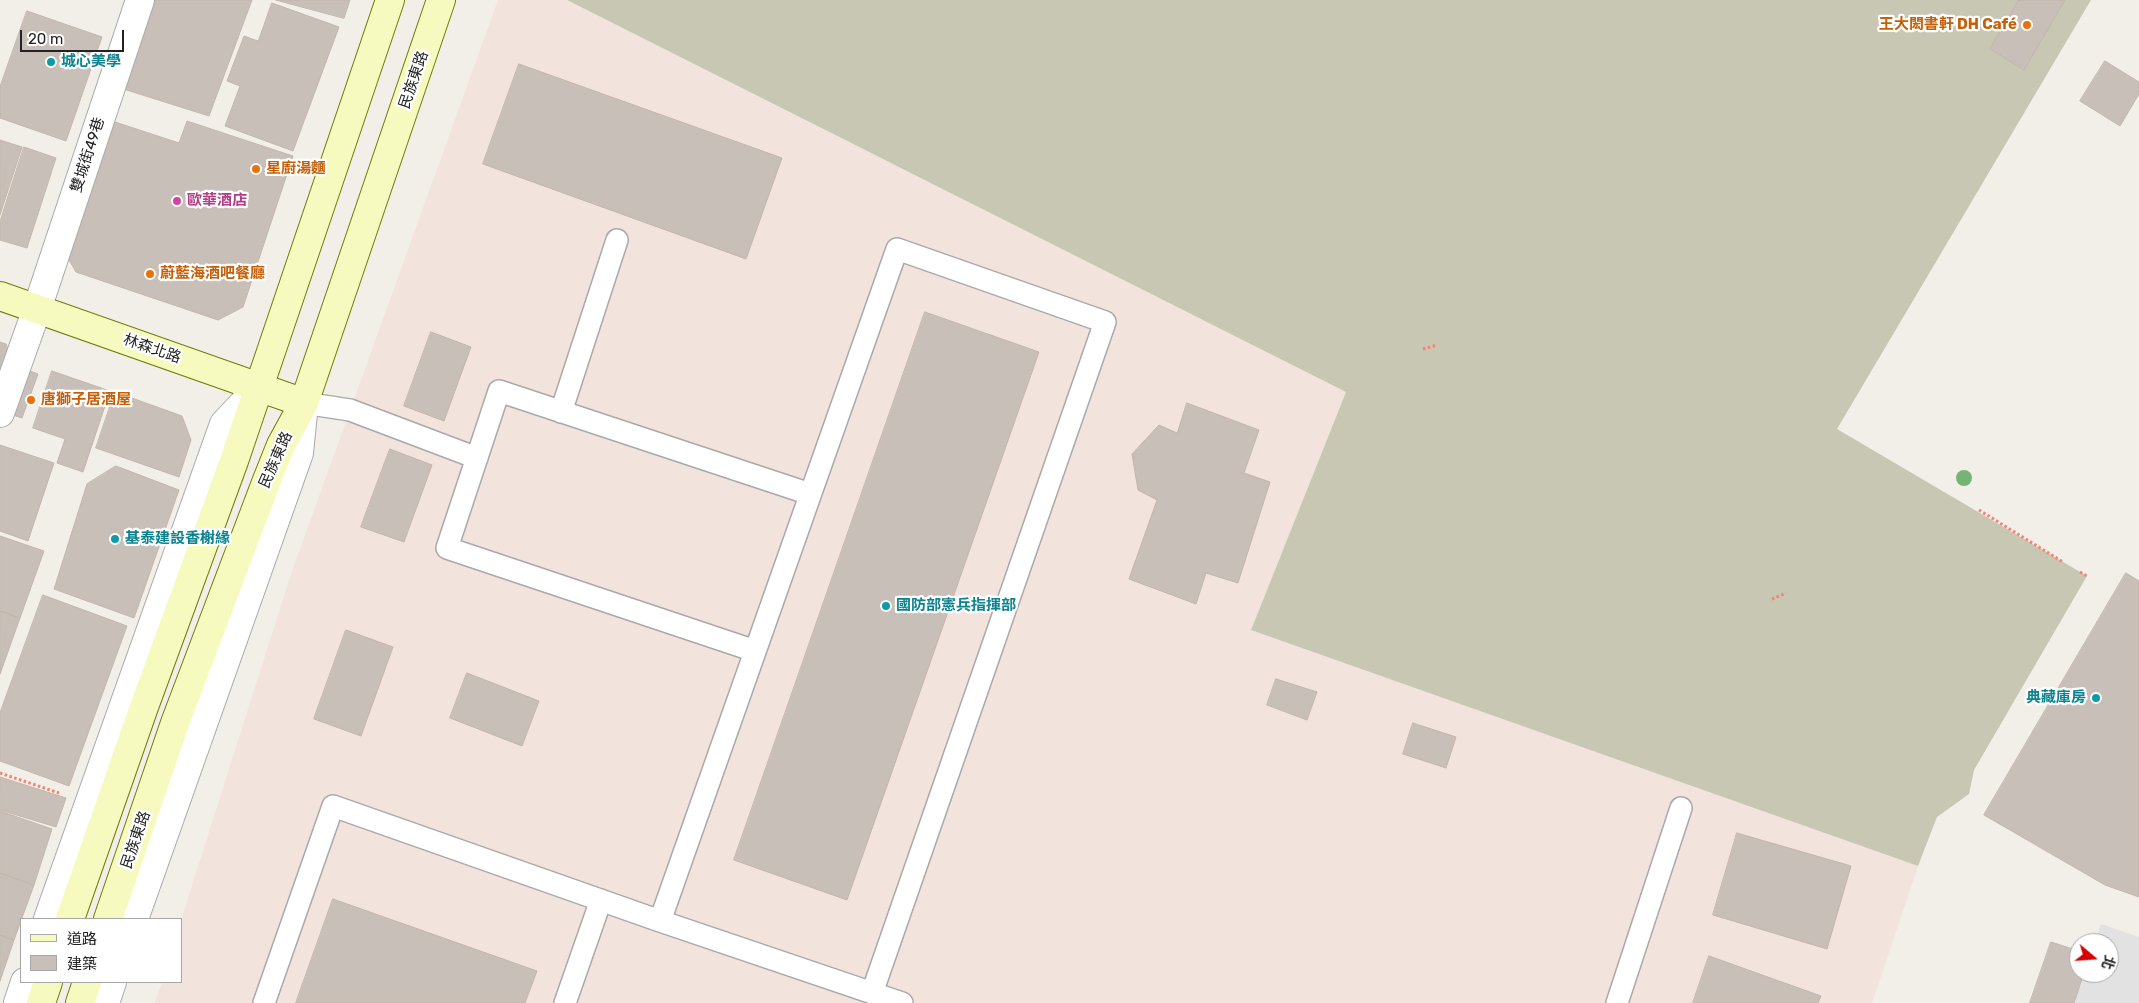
<!DOCTYPE html>
<html>
<head>
<meta charset="utf-8">
<style>
  body { margin:0 }
  #map { position:relative; width:2139px; height:1003px; overflow:hidden; background:#f2efe9; font-family:Rubik,"Noto Sans TC",sans-serif }
  canvas { display:block }
  .legend { position:absolute; left:20px; top:918px; width:162px; height:65px; box-sizing:border-box; background:#fff; border:1px solid #a7a7a7; margin:0; padding:6px 9px; list-style:none; font-size:15px; color:#222 }
  .legend li { display:flex; align-items:center; gap:10px; height:25px }
  .legend b { width:25px; border:1px solid #a7a7a7 }
  .north { position:absolute; left:2069px; top:933px; width:50px; height:50px; box-sizing:border-box; background:#fff; border:1px solid #a7a7a7; border-radius:50%; rotate:108deg; font-size:14px; font-weight:700; line-height:20px; text-align:center; color:#222 }
  .north::after { content:''; display:block; margin:auto; width:18px; height:22px; background:#d40000; clip-path:polygon(50% 0,100% 100%,50% 72%,0 100%) }
  .scale { position:absolute; left:20px; top:30px; width:104px; height:22px; box-sizing:border-box; border:2px solid #222; border-top:0; padding-left:6px; font-size:15px; line-height:18px; white-space:nowrap; color:#222; -webkit-text-stroke:4px #fff; paint-order:stroke }
</style>
</head>
<body>
<div id="map">
<canvas width="2139" height="1003"></canvas>
<ul class="legend">
<li><b style="height:6px;background:#f7fabf"></b>道路</li>
<li><b style="height:14px;background:#c7bfb8"></b>建築</li>
</ul>
<div class="north">北</div>
<div class="scale">20 m</div>
</div>
<script>
const c = document.querySelector('canvas').getContext('2d');
c.lineJoin = 'round';
function fillPath(path, color) {
  c.fillStyle = color;
  c.fill(path, 'evenodd');
}
function trace(path, color, width, dash) {
  c.strokeStyle = color;
  c.lineWidth = width;
  c.lineCap = dash ? 'butt' : 'round';
  c.setLineDash(dash || []);
  c.stroke(path);
}
function write(font, color, halo, rows, align = 'center') {
  c.font = font + ' Rubik,"Noto Sans TC",sans-serif';
  c.lineWidth = 4.5;
  c.setLineDash([]);
  c.textBaseline = 'middle';
  c.strokeStyle = halo;
  c.fillStyle = color;
  for (const [text, x, y, turn = 0] of rows) {
    c.save();
    c.translate(x, y);
    c.rotate((+turn || 0) * Math.PI / 180);
    c.textAlign = isNaN(turn) ? turn : align;
    if (halo) c.strokeText(text, 0, 0);
    c.fillText(text, 0, 0);
    c.restore();
  }
}
const military = new Path2D(`
  M498 0H567L1346 392 1251 630 1918 866 1872 1003H155L162 982H181V920L291 574Z`);
const construction = new Path2D(`
  M567 0H2091L1837 429 2087 576 1974 770 1969 794 1937 817 1918 866 1251 630 1346 392Z`);
const parking = new Path2D(`
  M2101 924 2139 937V1003H2074L2084 973H2109V943H2095Z`);
const building = new Path2D(`
  M148 0H252L209 116 117 87Z
  M276 0H350L344 18Z
  M2019 0H2065L2024 70 1990 49Z
  M272 3 339 27 293 151 225 126 240 86 227 81 244 36 258 41Z
  M27 11 102 37 66 141 0 118V87Z
  M2105 61 2139 82V94L2120 126 2080 101Z
  M519 64 782 158 746 259 483 164Z
  M103 118 179 143 187 121 293 156 243 307 218 320 76 272 61 246Z
  M0 140 22 147 0 215Z
  M24 147 56 158 27 248 0 240V222Z
  M925 312 1039 352 847 900 734 860Z
  M431 332 471 347 444 421 404 406Z
  M0 342 6 344 13 362 0 402Z
  M25 369 38 374 22 418 10 414Z
  M52 371 110 391 83 472 57 463 65 439 33 428Z
  M115 392 182 416 191 440 179 477 96 448Z
  M1187 403 1259 430 1244 473 1270 482 1238 583 1206 573 1196 604 1129 579 1157 500 1138 490 1132 454 1159 425 1177 433Z
  M0 445 54 463 28 541 0 531Z
  M390 449 432 465 404 542 361 527Z
  M116 466 179 490 134 618 54 589 87 484Z
  M0 536 44 551 20 618 0 611Z
  M2126 573 2139 581V897L2105 885 1984 815Z
  M43 595 127 626 69 786 0 761V713Z
  M0 611 20 618 0 674Z
  M346 630 393 647 361 736 314 719Z
  M467 673 539 701 522 746 450 718Z
  M1276 679 1317 692 1307 720 1267 705Z
  M1413 723 1456 737 1446 768 1403 754Z
  M0 777 66 798 56 827 0 810Z
  M0 811 52 829 34 885 0 873Z
  M1737 833 1851 866 1827 949 1713 915Z
  M0 873 34 885 14 940 0 935Z
  M333 899 537 971 525 1003H296Z
  M0 935 14 940 0 981Z
  M2051 942 2079 951V973H2084L2074 1003H2030Z
  M1709 956 1821 996 1818 1003H1693Z`);
const path = new Path2D(`
  M1423 349 1437 345
  M1979 510 2063 562
  M2080 572 2087 576
  M1772 599 1786 593
  M0 773 59 793`);
const lane = new Path2D(`
  M304 403 350 410 477 458
  M561 412 617 240
  M755 651 447 548 499 391 810 494
  M660 921 902 1003
  M264 1003 333 806 660 921 897 249 1105 322 872 993
  M565 1003 601 900
  M1617 1003 1681 808`);
const street = new Path2D(`
  M0 413 37 309 140 0
  M48 919 224 424 260 386
  M134 919 299 453 304 403
  M18 1003 25 982
  M105 1003 112 982`);
const secondary = new Path2D(`
  M0 296 304 403
  M70 919 144 707 234 461 390 0
  M108 919 175 723 267 480 281 445 304 403 441 0
  M41 1003 48 982
  M80 1003 87 982`);
const trees = [
  [1964,478]
];
const markers = [
  [2027,25,5,"#e8710a"],
  [51,62,5,"#0f9aa8"],
  [256,169,5,"#e8710a"],
  [177,201,5,"#d1479c"],
  [150,274,5,"#e8710a"],
  [31,400,5,"#e8710a"],
  [115,539,5,"#0f9aa8"],
  [886,606,5,"#0f9aa8"],
  [2096,698,5,"#0f9aa8"]
];
const foodNames = [
  ["王大閎書軒 DH Café",2017,25,"right"],
  ["星廚湯麵",266,169],
  ["蔚藍海酒吧餐廳",160,274],
  ["唐獅子居酒屋",41,400]
];
const cultureNames = [
  ["城心美學",61,62],
  ["基泰建設香榭緣",125,539],
  ["國防部憲兵指揮部",896,606],
  ["典藏庫房",2086,698,"right"]
];
const streetNames = [
  ["民族東路",414,80,-71],
  ["雙城街49巷",88,155,-72],
  ["林森北路",152,349,19],
  ["民族東路",276,460,-66],
  ["民族東路",136,840,-71]
];
const hotelNames = [
  ["歐華酒店",187,201]
];
fillPath(military, '#f3e3dd');
fillPath(construction, '#c7c7b4');
fillPath(parking, '#e2e2e2');
fillPath(building, '#c7bfb8');
trace(building, '#c4b6ab', 1);
trace(lane, '#a9a9a9', 24);
trace(street, '#a9a9a9', 30);
trace(secondary, '#707d05', 30);
trace(path, '#fa8072', 3, [2.5, 2.5]);
trace(lane, '#fff', 21);
trace(street, '#fff', 28);
trace(secondary, '#f7fabf', 28);
c.fillStyle = '#74b475';
for (const [x, y] of trees) {
  c.beginPath();
  c.arc(x, y, 8, 0, 2 * Math.PI);
  c.fill();
}
for (const [x, y, r, color] of markers) {
  const dot = new Path2D();
  dot.arc(x, y, r, 0, 2 * Math.PI);
  c.fillStyle = color;
  c.fill(dot);
  trace(dot, '#fff', 2);
}
write('bold 15px', '#c56008', '#fff', foodNames, 'left');
write('bold 15px', '#0d838f', '#fff', cultureNames, 'left');
write('15px', '#222', '#fff', streetNames);
write('bold 15px', '#b23c85', '#fff', hotelNames, 'left');
</script>
</body>
</html>
